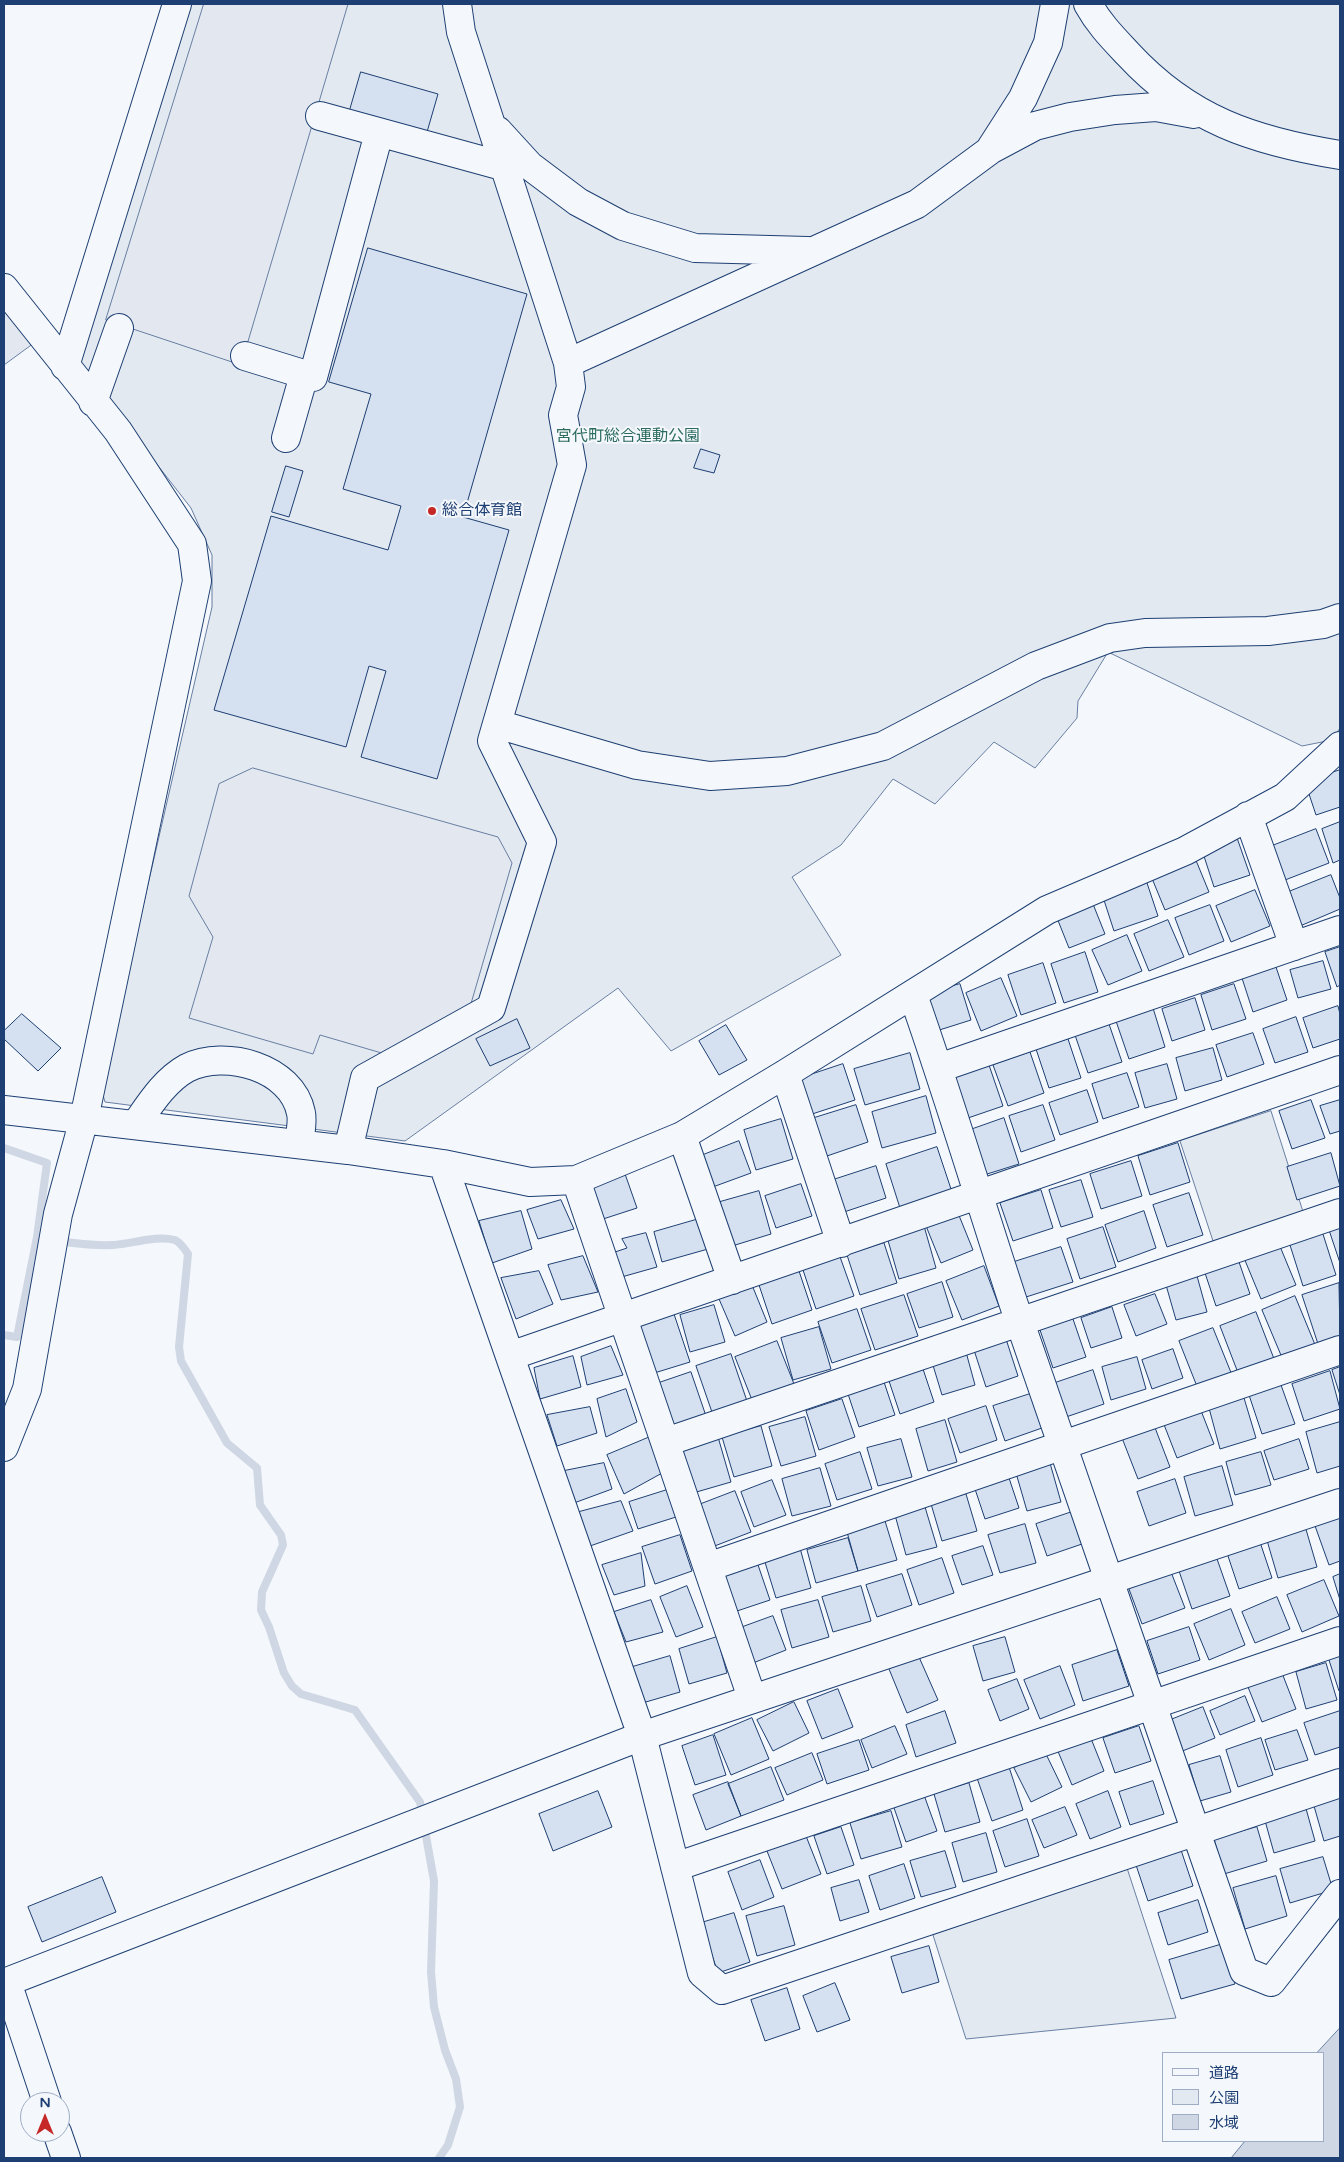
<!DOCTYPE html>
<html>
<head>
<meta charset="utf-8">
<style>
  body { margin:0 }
  #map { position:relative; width:1344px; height:2162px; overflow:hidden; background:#f4f7fb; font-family:"Varela Round","Noto Sans JP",sans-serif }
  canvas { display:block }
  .frame { position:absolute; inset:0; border:5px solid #1d3f73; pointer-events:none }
  .legend { position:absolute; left:1162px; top:2052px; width:162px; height:90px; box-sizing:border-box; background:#f4f7fb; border:1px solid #9eadc5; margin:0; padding:6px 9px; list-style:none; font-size:15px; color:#1d3f73 }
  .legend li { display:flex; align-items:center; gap:10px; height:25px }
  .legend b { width:25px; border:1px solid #9eadc5 }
  .north { position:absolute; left:20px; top:2092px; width:50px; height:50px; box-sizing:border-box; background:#f4f7fb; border:1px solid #9eadc5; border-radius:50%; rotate:0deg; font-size:14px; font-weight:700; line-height:20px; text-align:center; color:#1d3f73 }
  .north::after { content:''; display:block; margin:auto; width:18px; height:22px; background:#c62828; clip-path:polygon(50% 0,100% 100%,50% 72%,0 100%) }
</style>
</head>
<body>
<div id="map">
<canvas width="1344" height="2162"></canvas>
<div class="frame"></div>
<ul class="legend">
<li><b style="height:6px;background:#f4f7fb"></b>道路</li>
<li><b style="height:14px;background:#e3e9f0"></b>公園</li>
<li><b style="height:14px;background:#cfd7e4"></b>水域</li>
</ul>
<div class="north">N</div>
</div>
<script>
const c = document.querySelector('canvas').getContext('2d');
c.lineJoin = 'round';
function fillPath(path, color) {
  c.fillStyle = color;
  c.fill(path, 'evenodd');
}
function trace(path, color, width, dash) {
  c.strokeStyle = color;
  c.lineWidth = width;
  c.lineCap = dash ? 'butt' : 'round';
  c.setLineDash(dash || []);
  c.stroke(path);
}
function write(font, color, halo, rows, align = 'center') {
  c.font = font + ' "Varela Round","Noto Sans JP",sans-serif';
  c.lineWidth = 4;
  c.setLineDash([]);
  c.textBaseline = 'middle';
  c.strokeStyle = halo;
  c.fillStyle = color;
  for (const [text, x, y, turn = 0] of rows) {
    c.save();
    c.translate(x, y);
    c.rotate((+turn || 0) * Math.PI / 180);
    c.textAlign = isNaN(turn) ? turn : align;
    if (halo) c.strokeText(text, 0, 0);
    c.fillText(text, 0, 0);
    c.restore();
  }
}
const green = new Path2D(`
  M188 4H1340V728L1332 740 1302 746 1108 652 1078 701 1077 718 1035 768 994 742 935 804 893 779 841 845 792 877 841 955 671 1051 618 988 405 1141 105 1102 101 1088 212 607V555L191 508 77 362Z
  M1271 1111 1305 1218 1215 1247 1180 1141Z
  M1127 1868 1176 2018 966 2039 933 1935Z`);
const parking = new Path2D(`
  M204 4H348L241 365 106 320Z
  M4 308 34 343 4 365Z
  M253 768 498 837 512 863 470 1007 385 1054 320 1035 313 1054 189 1018 213 937 189 896 219 784Z`);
const water = new Path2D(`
  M1340 2028V2158H1231L1245 2141H1323V2053H1317Z`);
const stream = new Path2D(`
  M4 1148 47 1163 37 1237C62 1242 88 1246 113 1245 132 1244 156 1235 175 1240 181 1243 184 1248 188 1254L179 1347 181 1361 227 1443 257 1468 260 1505 281 1535 283 1545 262 1592 261 1610 269 1627 284 1673 292 1686 301 1694 355 1710 420 1802 434 1881 431 1972 434 2007 445 2050 456 2079 460 2107 448 2145 439 2158
  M4 1335 17 1337 37 1237`);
const building = new Path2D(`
  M361 72 438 94 427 132 350 110Z
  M368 248 527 294 463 517 509 530 437 779 361 757 386 671 369 666 346 747 214 710 271 516 388 550 401 506 343 489 371 394 329 382Z
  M701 449 720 455 714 473 694 468Z
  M286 466 303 471 289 517 272 512Z
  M1340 770V807L1316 815 1305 782Z
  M1340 822V860L1333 863 1322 829Z
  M1316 829 1329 863 1285 880 1272 846Z
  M1236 835 1250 875 1214 887 1201 847Z
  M1195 858 1209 892 1165 910 1151 876Z
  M1331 875 1340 898V909L1300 926 1286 893Z
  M1146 880 1158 916 1114 931 1102 894Z
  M1255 890 1270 926 1231 942 1216 906Z
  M1091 899 1105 934 1069 948 1055 913Z
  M1210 905 1224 941 1189 955 1175 918Z
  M1168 920 1184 957 1149 971 1134 934Z
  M1127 935 1142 971 1108 985 1092 950Z
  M1340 947V985L1337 987 1325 952Z
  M1085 952 1098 992 1064 1003 1051 964Z
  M1274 961 1287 1000 1253 1012 1240 972Z
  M1323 961 1331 989 1298 998 1290 970Z
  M1043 963 1056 1003 1021 1015 1008 975Z
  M1001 978 1017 1016 981 1031 966 993Z
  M960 984 971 1020 933 1032 922 995Z
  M1234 984 1246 1019 1212 1030 1201 995Z
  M1195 998 1205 1030 1172 1041 1162 1009Z
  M1338 1006 1340 1014V1039L1313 1048 1303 1018Z
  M1153 1008 1165 1047 1129 1059 1116 1021Z
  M22 1014 61 1048 38 1071 4 1039V1031Z
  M1296 1017 1308 1052 1275 1063 1263 1029Z
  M517 1019 530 1048 490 1066 476 1039Z
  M1109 1024 1122 1062 1088 1073 1075 1035Z
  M726 1025 747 1060 719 1075 699 1041Z
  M1253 1033 1264 1064 1227 1077 1216 1045Z
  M1068 1039 1081 1078 1049 1088 1036 1049Z
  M1213 1048 1222 1080 1185 1091 1176 1058Z
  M1030 1052 1044 1093 1008 1106 993 1065Z
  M910 1053 920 1089 865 1105 854 1069Z
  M843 1064 855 1100 806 1116 795 1080Z
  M1167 1064 1177 1099 1145 1108 1135 1073Z
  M989 1065 1003 1106 965 1119 951 1078Z
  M1127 1073 1139 1107 1103 1119 1092 1084Z
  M1087 1090 1098 1122 1060 1135 1049 1103Z
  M926 1096 936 1133 882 1148 872 1112Z
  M1311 1100 1325 1138 1292 1149 1279 1111Z
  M1340 1100V1131L1330 1134 1320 1106Z
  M856 1105 868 1142 824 1157 811 1119Z
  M1043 1105 1055 1140 1021 1152 1009 1116Z
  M1004 1118 1019 1164 984 1175 970 1130Z
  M781 1119 793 1159 756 1170 744 1130Z
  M739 1141 751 1173 710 1188 698 1157Z
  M1178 1143 1190 1182 1150 1195 1138 1156Z
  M937 1147 952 1192 900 1208 886 1164Z
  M1331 1153 1340 1186 1297 1200 1287 1167Z
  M1131 1161 1142 1196 1101 1209 1090 1174Z
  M876 1166 886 1198 844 1212 833 1180Z
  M624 1171 637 1208 600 1220 587 1187Z
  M1081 1180 1093 1217 1061 1227 1049 1190Z
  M801 1184 812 1216 776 1228 765 1196Z
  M1041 1190 1053 1228 1013 1241 1000 1203Z
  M759 1191 771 1234 732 1246 720 1202Z
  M1189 1193 1203 1235 1167 1247 1153 1205Z
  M561 1200 574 1229 538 1239 527 1210Z
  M521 1211 532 1249 492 1263 479 1221Z
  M1144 1211 1156 1248 1118 1262 1105 1225Z
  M958 1213 973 1250 941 1263 926 1226Z
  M699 1219 708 1249 662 1262 654 1232Z
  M1340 1220V1263L1327 1224Z
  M924 1226 936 1268 899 1279 887 1237Z
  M1103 1227 1116 1267 1080 1279 1067 1239Z
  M1322 1231 1336 1275 1303 1286 1289 1242Z
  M646 1233 657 1267 618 1278 612 1253 627 1248 622 1239Z
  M884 1243 897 1283 860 1295 847 1255Z
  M1279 1244 1296 1285 1261 1299 1244 1258Z
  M1061 1247 1073 1282 1026 1297 1014 1262Z
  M839 1254 854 1296 816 1309 802 1267Z
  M583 1256 598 1292 561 1300 548 1265Z
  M1238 1259 1250 1294 1216 1306 1204 1270Z
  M984 1266 999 1306 962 1320 946 1281Z
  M798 1268 812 1310 772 1324 758 1282Z
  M539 1271 553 1304 516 1319 501 1278Z
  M1197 1276 1207 1312 1176 1320 1166 1285Z
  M942 1282 953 1317 919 1328 907 1294Z
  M1339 1283 1340 1336 1318 1344 1302 1295Z
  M752 1285 767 1322 735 1336 719 1299Z
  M1155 1294 1167 1324 1136 1336 1124 1305Z
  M904 1295 918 1336 875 1350 861 1309Z
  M1295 1296 1316 1347 1283 1360 1262 1310Z
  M714 1305 725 1342 690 1352 680 1315Z
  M1112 1307 1122 1338 1091 1348 1081 1318Z
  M857 1309 871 1350 832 1363 818 1322Z
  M1256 1312 1276 1364 1240 1378 1220 1326Z
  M674 1314 690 1362 651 1374 635 1327Z
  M1073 1319 1086 1357 1053 1368 1040 1330Z
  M819 1327 831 1369 793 1380 781 1338Z
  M1213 1328 1232 1375 1198 1389 1179 1341Z
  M1006 1339 1018 1376 986 1387 974 1350Z
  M777 1341 796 1389 754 1405 735 1357Z
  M611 1346 623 1375 587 1385 581 1357Z
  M1173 1349 1183 1378 1152 1389 1142 1360Z
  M966 1352 975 1385 942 1395 932 1362Z
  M731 1354 749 1407 714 1418 696 1366Z
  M573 1356 581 1387 540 1399 534 1368Z
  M1137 1357 1146 1389 1111 1400 1102 1367Z
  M1340 1367V1395L1332 1370Z
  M923 1369 934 1402 900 1414 889 1381Z
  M1093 1370 1104 1404 1066 1417 1055 1383Z
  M1330 1371 1340 1409 1304 1421 1292 1384Z
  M691 1372 706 1416 665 1429 650 1386Z
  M884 1382 895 1415 859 1427 848 1394Z
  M1281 1385 1295 1424 1262 1434 1249 1395Z
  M626 1389 637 1422 606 1437 597 1399Z
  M1030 1394 1042 1428 1005 1441 993 1406Z
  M1244 1398 1256 1438 1220 1449 1209 1408Z
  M842 1399 855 1437 819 1450 806 1411Z
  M986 1406 997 1440 960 1453 948 1419Z
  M590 1407 597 1433 557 1446 547 1415Z
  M1200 1408 1214 1444 1177 1458 1163 1422Z
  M805 1417 816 1456 781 1466 769 1427Z
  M945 1420 957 1462 928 1471 916 1429Z
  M1340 1422V1466L1317 1473 1306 1432Z
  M1154 1425 1170 1467 1138 1479 1122 1438Z
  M761 1426 772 1466 734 1477 722 1437Z
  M716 1430 731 1482 693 1493 678 1441Z
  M650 1437 664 1472 624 1494 607 1455Z
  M901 1439 912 1477 878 1486 867 1448Z
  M1299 1439 1309 1469 1274 1480 1264 1451Z
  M860 1452 872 1489 837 1500 825 1464Z
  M1261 1452 1271 1485 1235 1495 1226 1462Z
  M604 1463 612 1489 574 1503 564 1471Z
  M1050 1463 1061 1502 1027 1511 1016 1473Z
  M1222 1466 1233 1505 1195 1516 1184 1477Z
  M820 1468 831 1506 792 1516 782 1479Z
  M1009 1478 1019 1508 985 1519 975 1489Z
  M1175 1479 1186 1513 1149 1526 1137 1492Z
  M772 1480 786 1515 754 1527 741 1492Z
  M667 1490 676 1517 638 1529 629 1502Z
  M735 1491 751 1532 712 1547 696 1506Z
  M966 1494 977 1531 942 1541 931 1504Z
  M621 1501 633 1531 590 1546 579 1512Z
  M925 1507 937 1547 906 1555 895 1515Z
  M1072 1512 1082 1544 1047 1556 1036 1524Z
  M1340 1514V1561L1329 1565 1314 1523Z
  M885 1521 897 1560 858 1571 847 1532Z
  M1025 1524 1036 1563 1000 1573 988 1535Z
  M1305 1526 1317 1567 1278 1578 1266 1537Z
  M680 1535 692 1571 655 1584 642 1547Z
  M848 1538 858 1571 816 1583 807 1550Z
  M1259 1539 1272 1578 1239 1589 1226 1550Z
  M983 1546 993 1575 962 1585 952 1556Z
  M800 1548 811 1588 776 1598 764 1559Z
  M641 1553 645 1586 614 1595 602 1565Z
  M1216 1556 1230 1596 1192 1609 1178 1568Z
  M942 1558 954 1593 919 1605 907 1570Z
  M756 1559 770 1600 734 1612 720 1571Z
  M1171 1572 1185 1608 1142 1624 1129 1589Z
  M902 1574 912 1605 877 1617 866 1585Z
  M1340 1574V1600L1333 1577Z
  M1324 1580 1339 1616 1302 1632 1287 1595Z
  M687 1586 703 1627 676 1637 660 1597Z
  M861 1586 871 1621 833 1632 822 1597Z
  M1277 1597 1290 1629 1255 1643 1242 1612Z
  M651 1600 663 1632 626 1642 614 1612Z
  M818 1600 829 1637 792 1648 781 1610Z
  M1231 1609 1245 1645 1209 1660 1194 1624Z
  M773 1616 786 1650 753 1663 740 1628Z
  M1189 1627 1200 1660 1158 1674 1147 1641Z
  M717 1637 727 1673 689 1684 679 1649Z
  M1005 1637 1015 1672 983 1681 973 1646Z
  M1117 1650 1129 1686 1083 1701 1072 1665Z
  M1340 1652V1691H1339L1328 1657Z
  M670 1656 680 1692 639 1704 629 1668Z
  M919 1657 938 1700 907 1713 889 1669Z
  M1326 1663 1337 1700 1306 1709 1296 1672Z
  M1060 1666 1075 1705 1040 1719 1024 1680Z
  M1282 1673 1296 1709 1262 1722 1248 1687Z
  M1017 1679 1029 1709 1000 1721 988 1690Z
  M838 1689 853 1727 822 1739 807 1701Z
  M1245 1696 1255 1721 1220 1735 1210 1711Z
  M794 1702 809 1733 773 1751 757 1720Z
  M1203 1707 1215 1738 1180 1752 1168 1721Z
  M945 1711 956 1743 916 1757 906 1725Z
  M1340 1711V1747L1315 1755 1304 1723Z
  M752 1718 769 1759 731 1775 714 1734Z
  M895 1726 907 1754 872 1768 861 1740Z
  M1139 1726 1151 1761 1115 1773 1103 1738Z
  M1297 1730 1308 1760 1275 1770 1265 1740Z
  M713 1735 726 1775 695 1785 682 1746Z
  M1090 1736 1104 1771 1072 1785 1057 1749Z
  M1261 1738 1273 1775 1238 1787 1226 1750Z
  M859 1740 869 1770 827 1784 817 1754Z
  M1045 1752 1062 1787 1031 1802 1014 1768Z
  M812 1753 823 1780 787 1795 775 1768Z
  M1220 1756 1231 1792 1200 1801 1189 1765Z
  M771 1767 784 1800 741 1816 728 1784Z
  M1009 1767 1023 1810 992 1821 977 1778Z
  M1153 1781 1164 1814 1130 1825 1119 1792Z
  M728 1782 741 1816 706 1830 693 1795Z
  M969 1783 980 1822 945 1832 934 1794Z
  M598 1791 612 1827 553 1851 539 1814Z
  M1108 1791 1121 1827 1090 1839 1076 1804Z
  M1340 1792V1836L1324 1841 1312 1799Z
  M924 1795 937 1831 906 1842 893 1805Z
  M1305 1805 1315 1841 1274 1853 1264 1817Z
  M1065 1807 1077 1835 1044 1848 1032 1820Z
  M891 1811 902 1847 861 1859 850 1823Z
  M1027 1819 1039 1856 1005 1867 993 1831Z
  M841 1827 854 1865 827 1874 814 1836Z
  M1257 1827 1267 1861 1224 1874 1214 1839Z
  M986 1833 997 1872 963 1882 952 1843Z
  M806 1836 821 1874 782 1889 767 1851Z
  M1180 1847 1193 1886 1148 1901 1135 1862Z
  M945 1851 956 1887 921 1897 910 1861Z
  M1323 1857 1333 1890 1290 1903 1280 1869Z
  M760 1860 774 1897 742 1910 728 1872Z
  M904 1864 915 1898 880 1910 869 1876Z
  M1276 1876 1287 1916 1245 1929 1233 1888Z
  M102 1877 116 1912 42 1942 28 1907Z
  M859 1880 869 1912 840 1921 831 1888Z
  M1198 1900 1208 1932 1168 1945 1158 1913Z
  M784 1906 795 1945 757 1956 746 1916Z
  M734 1913 750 1962 718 1973 701 1923Z
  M1223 1944 1235 1984 1181 1999 1169 1960Z
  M929 1946 939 1982 902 1993 891 1957Z
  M835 1983 850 2020 817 2032 803 1996Z
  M787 1988 800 2029 765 2041 751 2000Z`);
const minor = new Path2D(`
  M1088 4C1099 24 1113 38 1128 54 1189 120 1254 141 1340 155
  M320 116 506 167
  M498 131 530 166 578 202 623 226 695 248 808 251
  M990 150 1035 126 1070 117 1115 110 1156 107 1194 114
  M4 288 118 431 192 544 197 581 84 1119 58 1214 27 1389 4 1447
  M245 356 313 377 379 133
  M568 363 917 204 989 151 1023 98 1048 43 1055 4
  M65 366 177 4
  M93 402 119 328
  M286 438 304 375
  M497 724 637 765 710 776 787 771 883 746 1036 666 1110 638 1145 633 1268 631 1323 624 1340 618
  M1248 816 1294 946
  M913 995C949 1097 980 1202 1014 1305 1090 1527 1168 1749 1244 1971L1271 1982 1340 1894
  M939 1068 1340 930
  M785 1074 841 1243
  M4 1110 348 1150 443 1164 530 1182 576 1180 682 1136 785 1074 1047 910 1185 851 1285 797 1340 746
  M136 1124C150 1104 165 1080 187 1068 225 1049 292 1067 301 1113 303 1122 300 1134 299 1144
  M682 1136 732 1280
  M348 1150 365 1078 491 1008 542 842 492 741 572 465 563 415 571 387 568 363 461 32 457 4
  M443 1164 642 1736 702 1973 722 1990 1340 1783
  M576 1180 752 1698
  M510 1356 1340 1070
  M666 1442 1340 1213
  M708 1567 1340 1350
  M675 1867 1340 1641
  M7 1982 47 2102
  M4 1983 642 1736 1340 1503
  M57 2132 66 2158`);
const markers = [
  [432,511,5,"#c62828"]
];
const parkNames = [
  ["宮代町総合運動公園",628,437]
];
const poiNames = [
  ["総合体育館",442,511]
];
fillPath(green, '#e3e9f0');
trace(green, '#687fa3', 1);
fillPath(parking, '#e3e8f0');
trace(parking, '#687fa3', 1);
fillPath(water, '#cfd7e4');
trace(water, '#687fa3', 1);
trace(stream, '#cfd7e4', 8);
fillPath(building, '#d5e0f0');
trace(building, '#1d3f73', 1);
trace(minor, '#1d3f73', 30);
trace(minor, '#f4f7fb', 28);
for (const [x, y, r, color] of markers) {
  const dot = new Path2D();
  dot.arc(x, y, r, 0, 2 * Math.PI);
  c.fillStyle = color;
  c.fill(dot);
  trace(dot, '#f4f7fb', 2);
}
write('16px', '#2c6c60', '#f4f7fb', parkNames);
write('16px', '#1d3f73', '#f4f7fb', poiNames, 'left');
</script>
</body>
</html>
